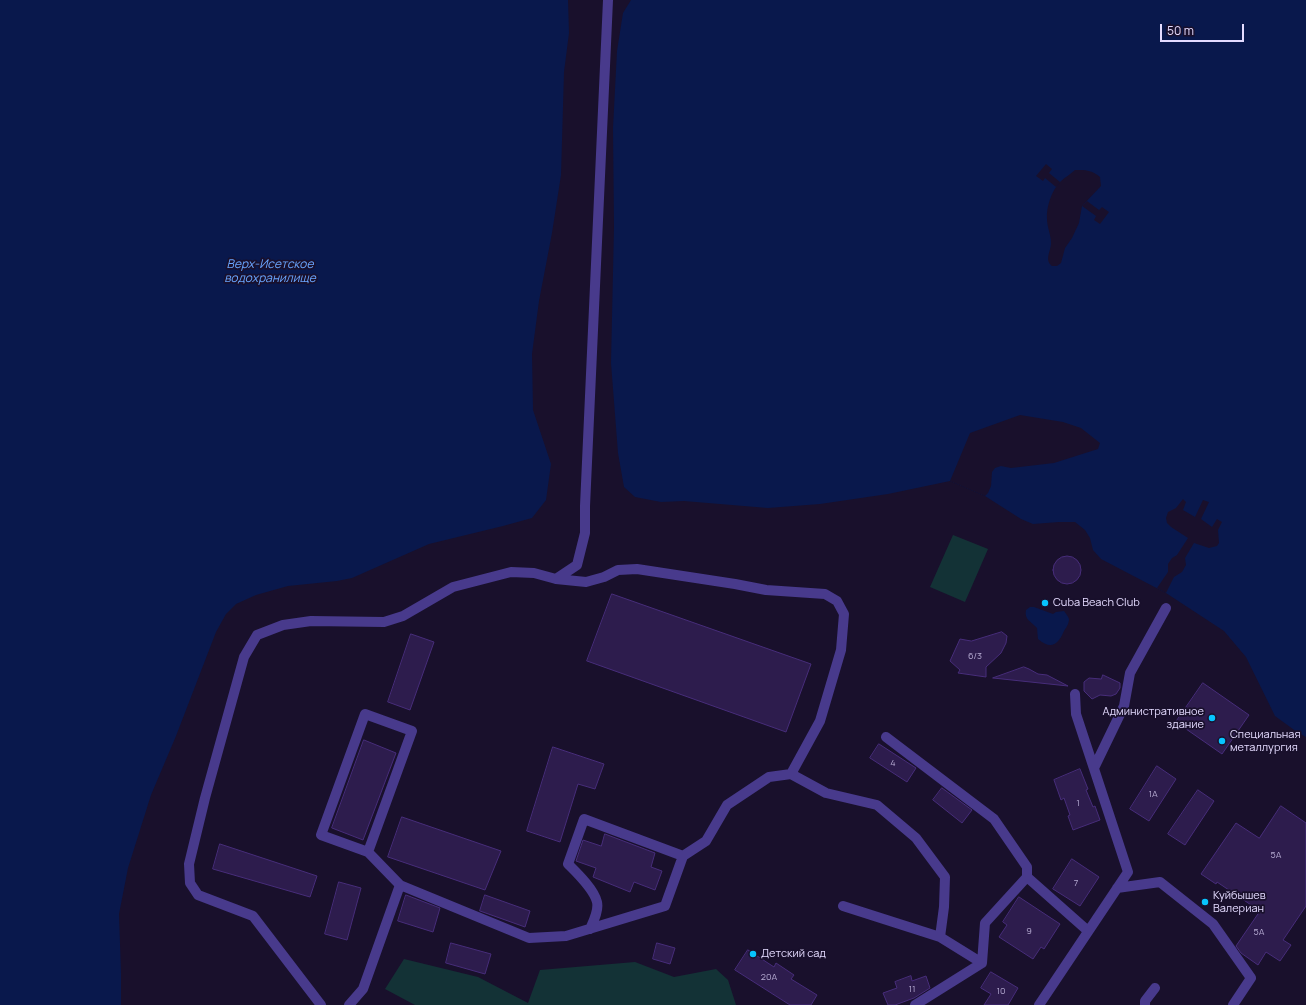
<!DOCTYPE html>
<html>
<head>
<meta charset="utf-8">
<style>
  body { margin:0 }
  #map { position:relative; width:1306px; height:1005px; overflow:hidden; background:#19102c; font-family:Manrope,sans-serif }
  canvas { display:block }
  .scale { position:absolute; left:1160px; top:24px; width:84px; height:18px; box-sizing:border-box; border:2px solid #e4dbff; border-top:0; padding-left:5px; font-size:12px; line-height:14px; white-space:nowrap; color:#e4dbff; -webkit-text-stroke:3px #19102c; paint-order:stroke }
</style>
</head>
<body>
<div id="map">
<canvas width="1306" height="1005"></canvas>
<div class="scale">50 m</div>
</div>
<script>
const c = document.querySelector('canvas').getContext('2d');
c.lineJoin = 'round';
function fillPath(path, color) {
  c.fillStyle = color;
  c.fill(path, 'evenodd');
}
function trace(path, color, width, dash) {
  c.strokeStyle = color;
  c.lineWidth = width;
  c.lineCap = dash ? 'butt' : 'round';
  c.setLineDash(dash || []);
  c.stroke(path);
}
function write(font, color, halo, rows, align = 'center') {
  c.font = font + ' Manrope,sans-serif';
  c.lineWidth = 3.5;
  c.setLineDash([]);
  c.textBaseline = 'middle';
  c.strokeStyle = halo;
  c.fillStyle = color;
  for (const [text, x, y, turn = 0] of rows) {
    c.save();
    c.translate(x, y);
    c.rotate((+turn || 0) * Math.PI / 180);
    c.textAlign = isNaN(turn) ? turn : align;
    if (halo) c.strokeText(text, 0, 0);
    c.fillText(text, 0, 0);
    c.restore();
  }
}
const green = new Path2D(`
  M953 535 988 549 965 602 930 587Z
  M404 959 478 977 528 1003 540 970 635 962 674 977 716 969 728 980 736 1005H415L385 989Z`);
const water = new Path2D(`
  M0 0H568L569 33 564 72 561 175 552 233 539 301 532 354 533 410 551 464 546 500 532 518 503 526 429 544 352 578 337 581 288 586 256 595 236 604 226 614 216 632 176 736 151 795 128 868 119 914 121 973V1005H0Z
  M631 0H1306V737L1297 732 1275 716 1246 657 1224 631 1166 593 1101 559 1093 550 1090 538 1085 530 1075 522H1059L1033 524 1021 519 985 496 950 481 888 494 820 504 768 508 684 501 661 502 635 497 624 487 618 453 611 363 614 227 613 128 617 51 623 13ZM1075 170C1086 170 1092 170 1100 177L1101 186 1082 206 1079 223 1072 238 1065 248 1061 263 1057 266H1052C1044 260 1051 251 1051 243 1051 235 1047 227 1047 219 1046 207 1052 190 1060 182 1065 177 1071 174 1075 170Z
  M1030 607H1034L1053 614 1056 612 1064 611C1066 614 1068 616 1069 619 1069 624 1066 628 1064 631 1058 645 1051 650 1038 639L1037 628C1031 621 1024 620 1026 610Z`);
const pier = new Path2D(`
  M1046 164 1052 169 1049 173 1060 182 1056 187 1045 178 1043 181 1036 176Z
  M1087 201 1099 210 1102 207 1109 212 1100 224 1094 220 1096 216 1082 206Z
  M1020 415 1063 422 1081 428 1100 443 1098 449 1054 463 1011 468 1001 466 995 468 992 472 991 486 988 493 985 496 950 481 970 433Z
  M1183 499 1186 502 1183 510 1195 517 1203 500 1209 502 1201 519 1212 527 1217 519 1222 522 1218 530 1219 543 1217 546 1209 548 1194 543 1185 558 1186 565 1182 572 1174 577 1166 593 1157 588 1168 572V564L1172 558 1177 555 1188 538 1171 527 1167 523 1166 518 1168 512 1176 508Z`);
const building = new Path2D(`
  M1053 570a14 14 0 1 1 28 0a14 14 0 1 1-28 0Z
  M612 594 811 664 786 732 587 661Z
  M1002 632 1007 636 1006 643 1001 653 986 667V677L958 673 960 670 950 661 960 639 971 641Z
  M411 634 434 642 410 710 388 702Z
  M1024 667 1029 669 1038 674 1047 675 1068 686 993 678Z
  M1103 675 1120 683V688L1116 694 1111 696 1100 695 1092 699 1084 691V682L1089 678 1101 679Z
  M1203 683 1249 715 1222 754 1176 722Z
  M364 740 396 753 363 840 332 828Z
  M879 744 916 768 907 782 870 758Z
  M553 747 604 764 595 789 578 784 560 842 527 831Z
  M1157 766 1176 779 1149 821 1130 809Z
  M1080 769 1088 789 1086 790 1093 807 1095 806 1100 820 1073 830 1068 816 1070 815 1064 798 1061 800 1054 780Z
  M942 788 972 810 962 823 933 800Z
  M1198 790 1214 801 1185 845 1168 834Z
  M1281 806 1306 823V906L1283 940 1291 945 1280 961 1266 952 1258 965 1241 953 1236 946 1260 911 1217 882 1216 884 1201 874 1236 823 1259 838Z
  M402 817 501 851 485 890 388 857Z
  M605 834 655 853 651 867 662 871 655 890 634 882 630 892 593 877 596 868 576 861 583 840 601 846Z
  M220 844 317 876 310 897 213 869Z
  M1072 859 1099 877 1080 906 1053 889Z
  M339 882 361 888 347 940 325 934Z
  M406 895 440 908 433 932 398 921Z
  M485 895 530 911 525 927 480 911Z
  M1019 897 1060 924 1044 949 1041 947 1033 959 999 937 1007 925 1003 922Z
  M451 943 491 954 485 974 446 963Z
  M657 943 675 948 670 964 653 959Z
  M748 950 774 967 776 963 794 975 791 979 817 995 811 1005H790L735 970Z
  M991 972 1018 988 1008 1005H984L991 994 981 988Z
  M911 976 912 981 926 976 930 988 914 998 895 1005H888L883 993 897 988 895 982Z`);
const minor = new Path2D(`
  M556 579 577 565 585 533V506L608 0
  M886 737 994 819 1027 867V877
  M1094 768 1124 706 1130 673 1166 608
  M791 774 826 793 877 805 916 838 945 877 944 907 940 937 982 963
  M400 885 529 938 566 936 665 906 683 856 584 819 568 864C577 873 594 889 597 902 599 911 593 922 590 929
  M1117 888 1160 882 1213 924 1251 978 1233 1005
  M843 906 940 937
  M321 1005 253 916 198 895 190 883 189 864 205 798 244 657 257 635 283 625 311 621 384 622 403 616 453 587 511 572 534 573 556 579 586 582 604 577 618 570 637 569 735 584 766 590 825 594 837 601 844 614 841 650 820 721 791 774 769 777 727 805 706 841 683 856
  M349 1005 363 989 400 885 368 852 321 835 365 714 412 731 368 852
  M915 1005 982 963 985 923 1027 877 1088 931
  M1039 1005 1128 872 1076 714 1075 694
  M1145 1005V1001L1155 988`);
const markers = [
  [1045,603,4,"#07c4ff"],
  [1212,718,4,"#07c4ff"],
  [1222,741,4,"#07c4ff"],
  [1205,902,4,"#07c4ff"],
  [753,954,4,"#07c4ff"]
];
const numberNames = [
  ["6/3",975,656],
  ["4",893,763],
  ["1А",1153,794],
  ["1",1078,803],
  ["5А",1276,855],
  ["7",1076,883],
  ["9",1029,931],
  ["5А",1259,932],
  ["20А",769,977],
  ["11",912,989],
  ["10",1001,991]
];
const poiNames = [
  ["Cuba Beach Club",1053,603],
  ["Административное",1204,712,"right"],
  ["здание",1204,725,"right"],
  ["Специальная",1230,735],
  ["металлургия",1230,748],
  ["Куйбышев",1213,896],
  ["Валериан",1213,909],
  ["Детский сад",761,954]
];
const waterNames = [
  ["Верх-Исетское",270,265],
  ["водохранилище",270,279]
];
fillPath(green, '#133236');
fillPath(water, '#09184c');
fillPath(pier, '#19102c');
fillPath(building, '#2d1c4d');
trace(building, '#472d7a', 1);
trace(minor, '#483a8c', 10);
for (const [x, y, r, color] of markers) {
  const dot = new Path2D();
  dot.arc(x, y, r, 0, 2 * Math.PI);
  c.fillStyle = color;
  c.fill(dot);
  trace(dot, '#19102c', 1.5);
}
write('9px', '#b6abd2', null, numberNames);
write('11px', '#e4dbff', '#19102c', poiNames, 'left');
write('italic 12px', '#69a5ff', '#19102c', waterNames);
</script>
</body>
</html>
